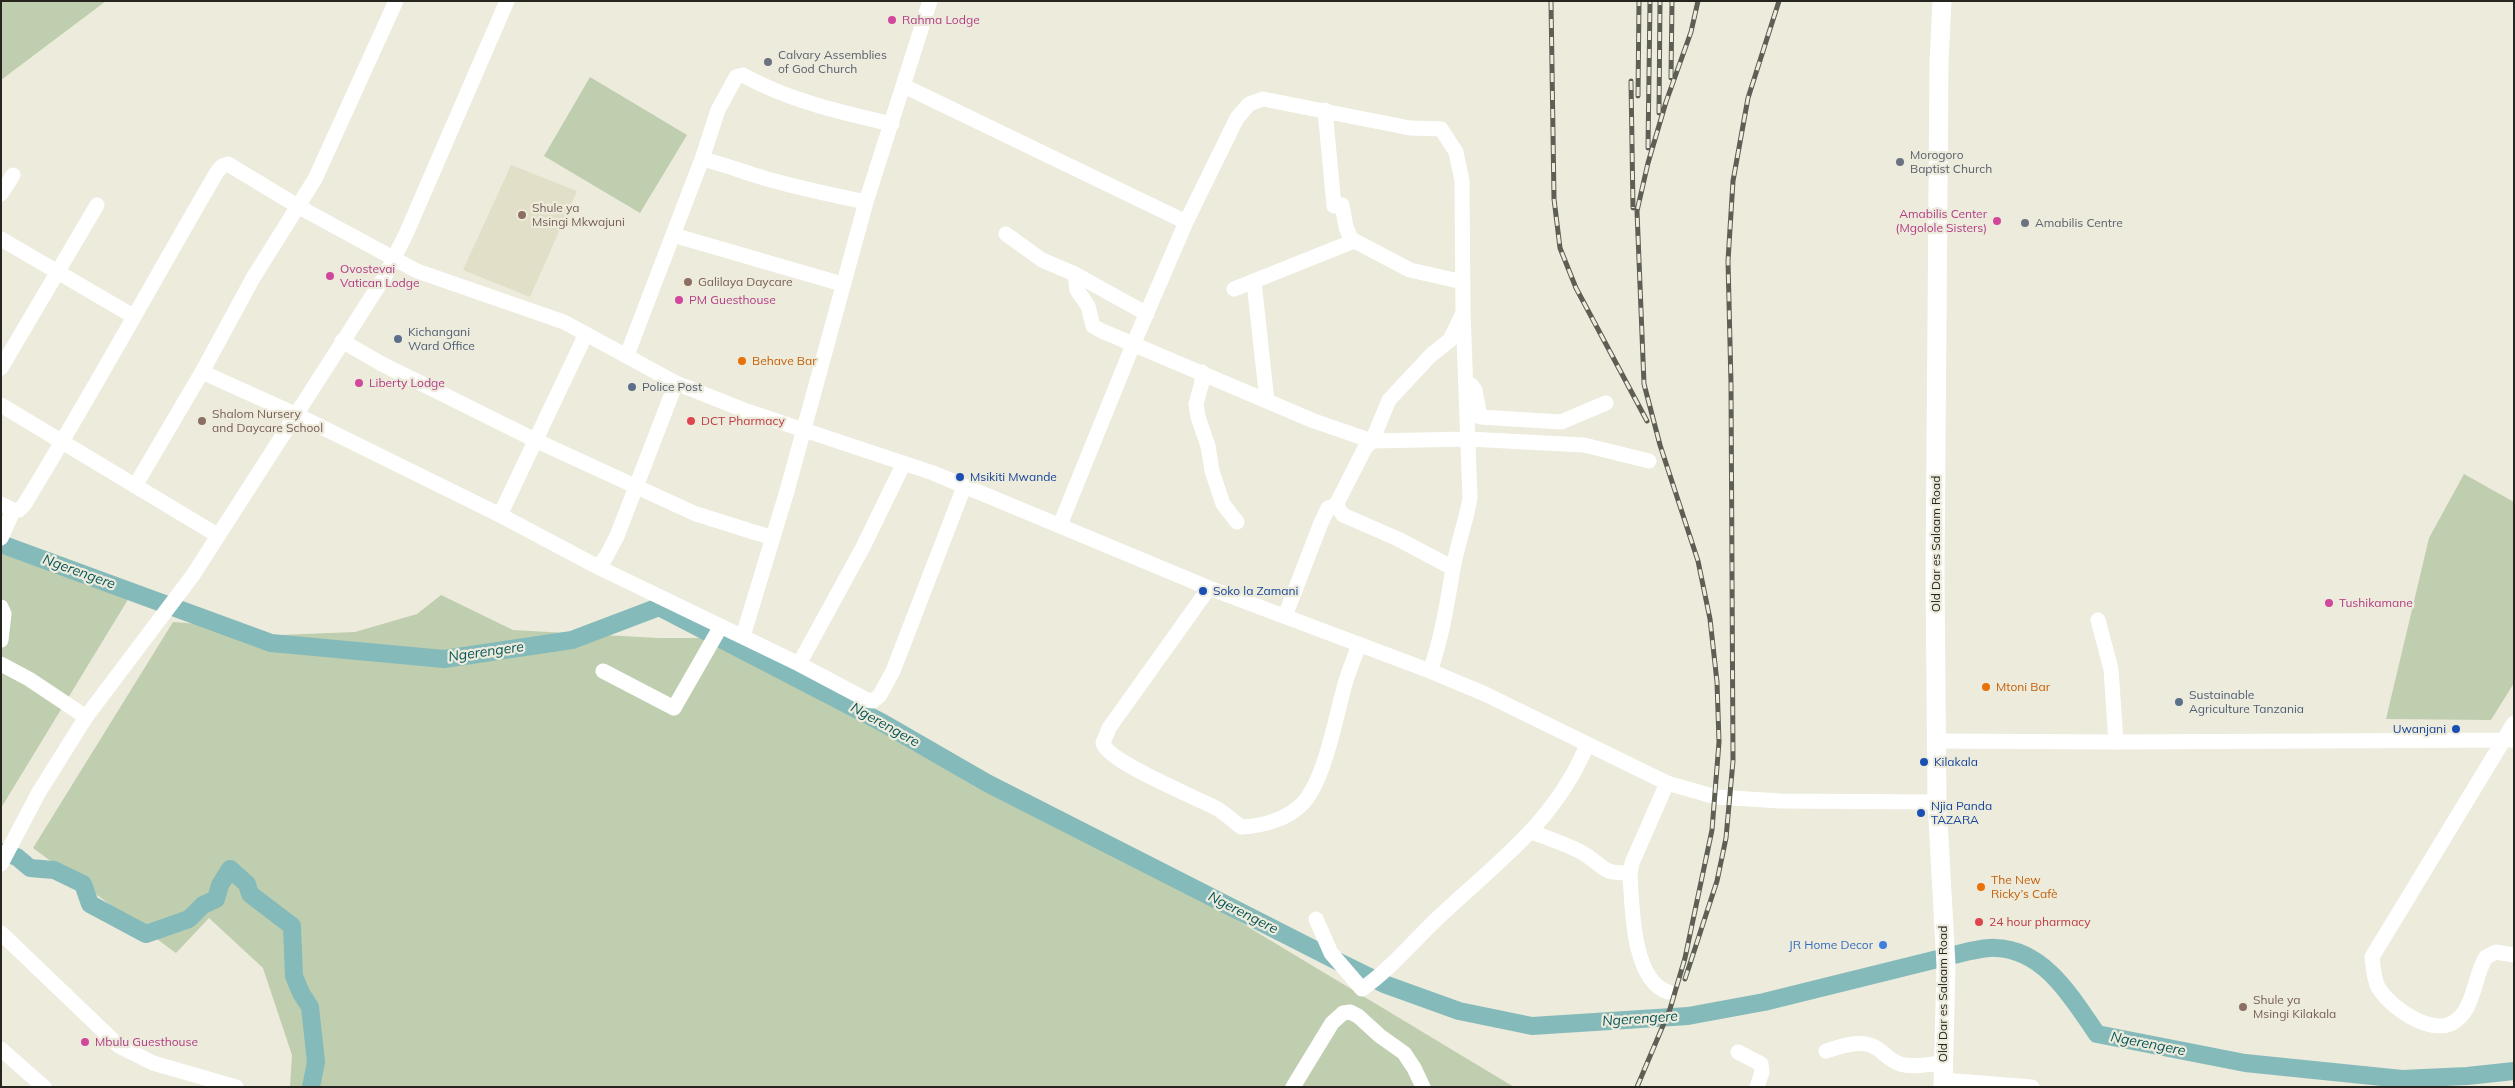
<!DOCTYPE html>
<html>
<head>
<meta charset="utf-8">
<style>
  body { margin:0 }
  #map { position:relative; width:2515px; height:1088px; overflow:hidden; background:#edebdc; font-family:Mulish,sans-serif }
  canvas { display:block }
  .frame { position:absolute; inset:0; border:2px solid #26251f; pointer-events:none }
</style>
</head>
<body>
<div id="map">
<canvas width="2515" height="1088"></canvas>
<div class="frame"></div>
</div>
<script>
const c = document.querySelector('canvas').getContext('2d');
c.lineJoin = 'round';
function fillPath(path, color) {
  c.fillStyle = color;
  c.fill(path, 'evenodd');
}
function trace(path, color, width, dash) {
  c.strokeStyle = color;
  c.lineWidth = width;
  c.lineCap = dash ? 'butt' : 'round';
  c.setLineDash(dash || []);
  c.stroke(path);
}
function write(font, color, halo, rows, align = 'center') {
  c.font = font + ' Mulish,sans-serif';
  c.lineWidth = 4.5;
  c.setLineDash([]);
  c.textBaseline = 'middle';
  c.strokeStyle = halo;
  c.fillStyle = color;
  for (const [text, x, y, turn = 0] of rows) {
    c.save();
    c.translate(x, y);
    c.rotate((+turn || 0) * Math.PI / 180);
    c.textAlign = isNaN(turn) ? turn : align;
    if (halo) c.strokeText(text, 0, 0);
    c.fillText(text, 0, 0);
    c.restore();
  }
}
const built = new Path2D(`
  M511 165 577 191 530 297 463 270Z`);
const green = new Path2D(`
  M1 1H106L1 80Z
  M590 77 687 135 640 213 544 156Z
  M2464 474 2514 502V683L2491 720 2386 719 2429 538Z
  M1 548 44 567 132 593 1 808Z
  M441 595 513 630 658 638H751L1127 854 1514 1087H290L292 1055 263 968 209 918 176 953 33 848 173 622 198 624 255 636 355 632 417 614Z`);
const river = new Path2D(`
  M1 544 271 643 444 659 572 640 659 607 883 723 987 783 1337 961 1384 984 1459 1011 1532 1026 1688 1016 1764 1002 1970 951C1978 950 1988 947 1996 948 2045 950 2072 998 2097 1034L2245 1063 2402 1079 2467 1076 2514 1071
  M1 852 17 857 30 868 54 870 83 884 90 904 146 934 189 919 203 905 216 899 220 885 230 869 247 884 250 894 292 926 294 976 301 993 310 1007 316 1062 311 1087`);
const minor = new Path2D(`
  M904 86 1186 222
  M1325 110 1334 206 1342 205 1346 227 1351 239 1410 270 1463 282
  M702 159C724 164 743 172 764 178 798 188 832 195 866 202
  M1 194 13 175
  M1006 234 1042 260 1075 274 1147 314
  M673 235 842 284
  M1 239 133 316
  M1075 274 1077 290 1088 306 1093 326 1102 331 1314 421 1372 441 1468 439 1584 445 1649 461
  M1254 282 1267 401
  M1234 289 1354 241
  M342 341 382 364 537 441 637 487 696 514 773 538
  M627 355 702 159 718 110 736 77 743 75C787 100 843 113 892 124
  M1 368 97 205
  M202 372 295 414 500 515 598 567 799 664 867 700 873 701 880 695 893 671 964 487
  M1202 372V382L1196 404 1198 417 1208 446 1212 471 1223 504 1237 522
  M1471 385 1475 390 1480 417 1561 422 1606 403
  M1 405 217 535
  M135 486 202 372 253 278 315 179 396 1
  M1 504 15 511 19 510 24 505C91 396 152 283 217 172L222 166 228 164 299 207 417 271 564 322 676 383 744 410 933 473 1209 588 1430 671 1485 694 1667 783 1716 797 1781 801 1937 802
  M1336 505 1343 515 1398 539 1453 568
  M500 515 586 334
  M1060 525 1133 345 1186 222 1237 118 1249 104 1263 99 1410 128 1441 129 1456 152 1462 181 1463 313 1470 498C1466 522 1457 545 1453 569 1447 604 1442 637 1430 671
  M1 538 13 511
  M598 567 606 557 617 536 676 383
  M1209 588 1109 728 1103 743C1108 762 1195 797 1216 808 1225 813 1233 821 1241 827 1263 826 1289 819 1304 802 1325 778 1336 716 1345 684 1349 670 1355 657 1359 644
  M1 607 4 614 1 640
  M1285 616 1321 523 1328 508 1336 505 1365 448 1372 441 1389 400 1431 355 1450 340 1462 315
  M2098 620 2111 669 2116 742
  M743 636 787 491 866 202 930 1
  M1 664 29 679 86 717
  M799 664 863 547 904 463
  M603 671 674 708 721 626
  M2514 723 2372 957C2373 967 2374 979 2378 987 2390 1008 2436 1040 2458 1019 2475 1004 2474 976 2486 957L2496 952 2514 955
  M1937 741 2116 742 2514 740
  M1667 783 1632 863 1630 873C1632 905 1632 981 1668 992
  M1532 832C1549 839 1571 845 1586 855 1607 869 1601 873 1630 873
  M1 864 39 792 86 717 193 575 385 276 406 234 507 1
  M1316 919 1331 953 1362 989C1392 968 1415 939 1442 914 1500 860 1556 820 1587 745
  M1 933 119 1046 153 1063 236 1087
  M1 1049 44 1087
  M1826 1051C1842 1046 1863 1038 1878 1049 1886 1055 1891 1061 1900 1064 1913 1068 1929 1064 1943 1063
  M1738 1052 1761 1064 1762 1072 1757 1087
  M1943 1080 2032 1087
  M1293 1087 1332 1023 1343 1013 1350 1012 1358 1016 1380 1036 1404 1053 1414 1068 1423 1087`);
const major = new Path2D(`
  M1942 1 1939 62 1935 575 1937 802 1946 965 1943 1087`);
const rail = new Path2D(`
  M1551 1 1554 199 1560 248 1576 288 1647 421
  M1671 78 1672 1
  M1631 81 1633 208
  M1638 96 1639 1
  M1659 113 1660 1
  M1648 148 1650 1
  M1685 979 1717 881 1726 838 1733 761 1731 384 1728 261 1733 181 1748 98 1779 1
  M1637 1087 1670 1009 1685 958 1712 830 1719 742 1717 682 1710 619 1698 561 1660 445 1644 384 1637 211 1648 163 1666 102 1691 32 1698 1`);
const markers = [
  [892,20,5,"#d1479c"],
  [768,62,5,"#6b7280"],
  [1900,162,5,"#6b7280"],
  [522,215,5,"#8d6e63"],
  [1997,221,5,"#d1479c"],
  [2025,223,5,"#6b7280"],
  [330,276,5,"#d1479c"],
  [688,282,5,"#8d6e63"],
  [679,300,5,"#d1479c"],
  [398,339,5,"#5c6f8a"],
  [742,361,5,"#e8710a"],
  [359,383,5,"#d1479c"],
  [632,387,5,"#5c6f8a"],
  [202,421,5,"#8d6e63"],
  [691,421,5,"#e0444e"],
  [960,477,5,"#1a4fb4"],
  [1203,591,5,"#1a4fb4"],
  [2329,603,5,"#d1479c"],
  [1986,687,5,"#e8710a"],
  [2179,702,5,"#5c6f8a"],
  [2456,729,5,"#1a4fb4"],
  [1924,762,5,"#1a4fb4"],
  [1921,813,5,"#1a4fb4"],
  [1981,887,5,"#e8710a"],
  [1979,922,5,"#e0444e"],
  [1883,945,5,"#3f7fe0"],
  [2243,1007,5,"#8d6e63"],
  [85,1042,5,"#d1479c"]
];
const hotelNames = [
  ["Rahma Lodge",902,20],
  ["Amabilis Center",1987,214,"right"],
  ["(Mgolole Sisters)",1987,228,"right"],
  ["Ovostevai",340,269],
  ["Vatican Lodge",340,283],
  ["PM Guesthouse",689,300],
  ["Liberty Lodge",369,383],
  ["Tushikamane",2339,603],
  ["Mbulu Guesthouse",95,1042]
];
const worshipNames = [
  ["Calvary Assemblies",778,55],
  ["of God Church",778,69],
  ["Morogoro",1910,155],
  ["Baptist Church",1910,169],
  ["Amabilis Centre",2035,223]
];
const educationNames = [
  ["Shule ya",532,208],
  ["Msingi Mkwajuni",532,222],
  ["Galilaya Daycare",698,282],
  ["Shalom Nursery",212,414],
  ["and Daycare School",212,428],
  ["Shule ya",2253,1000],
  ["Msingi Kilakala",2253,1014]
];
const serviceNames = [
  ["Kichangani",408,332],
  ["Ward Office",408,346],
  ["Police Post",642,387],
  ["Sustainable",2189,695],
  ["Agriculture Tanzania",2189,709]
];
const foodNames = [
  ["Behave Bar",752,361],
  ["Mtoni Bar",1996,687],
  ["The New",1991,880],
  ["Ricky’s Cafè",1991,894]
];
const healthNames = [
  ["DCT Pharmacy",701,421],
  ["24 hour pharmacy",1989,922]
];
const transitNames = [
  ["Msikiti Mwande",970,477],
  ["Soko la Zamani",1213,591],
  ["Uwanjani",2446,729,"right"],
  ["Kilakala",1934,762],
  ["Njia Panda",1931,806],
  ["TAZARA",1931,820]
];
const streetNames = [
  ["Old Dar es Salaam Road",1936,544,-90],
  ["Old Dar es Salaam Road",1943,994,-90]
];
const shopNames = [
  ["JR Home Decor",1873,945]
];
const waterNames = [
  ["Ngerengere",79,572,20],
  ["Ngerengere",486,652,-8],
  ["Ngerengere",885,725,29],
  ["Ngerengere",1243,913,27],
  ["Ngerengere",1640,1019,-4],
  ["Ngerengere",2148,1044,11]
];
fillPath(built, '#e2dfc8');
fillPath(green, '#bfceaf');
trace(river, '#85babb', 18);
trace(minor, '#fff', 15);
trace(major, '#fff', 19);
trace(rail, '#5f5e55', 5);
trace(rail, '#edebdc', 3, [9]);
for (const [x, y, r, color] of markers) {
  const dot = new Path2D();
  dot.arc(x, y, r, 0, 2 * Math.PI);
  c.fillStyle = color;
  c.fill(dot);
  trace(dot, '#edebdc', 2);
}
write('12px', '#b23c85', '#edebdc', hotelNames, 'left');
write('12px', '#5b616d', '#edebdc', worshipNames, 'left');
write('12px', '#785e54', '#edebdc', educationNames, 'left');
write('12px', '#4e5e75', '#edebdc', serviceNames, 'left');
write('12px', '#c56008', '#edebdc', foodNames, 'left');
write('12px', '#be3a42', '#edebdc', healthNames, 'left');
write('12px', '#164399', '#edebdc', transitNames, 'left');
write('12px', '#26251f', '#edebdc', streetNames);
write('12px', '#366cbe', '#edebdc', shopNames, 'right');
write('italic 14px', '#065658', '#edebdc', waterNames);
</script>
</body>
</html>
